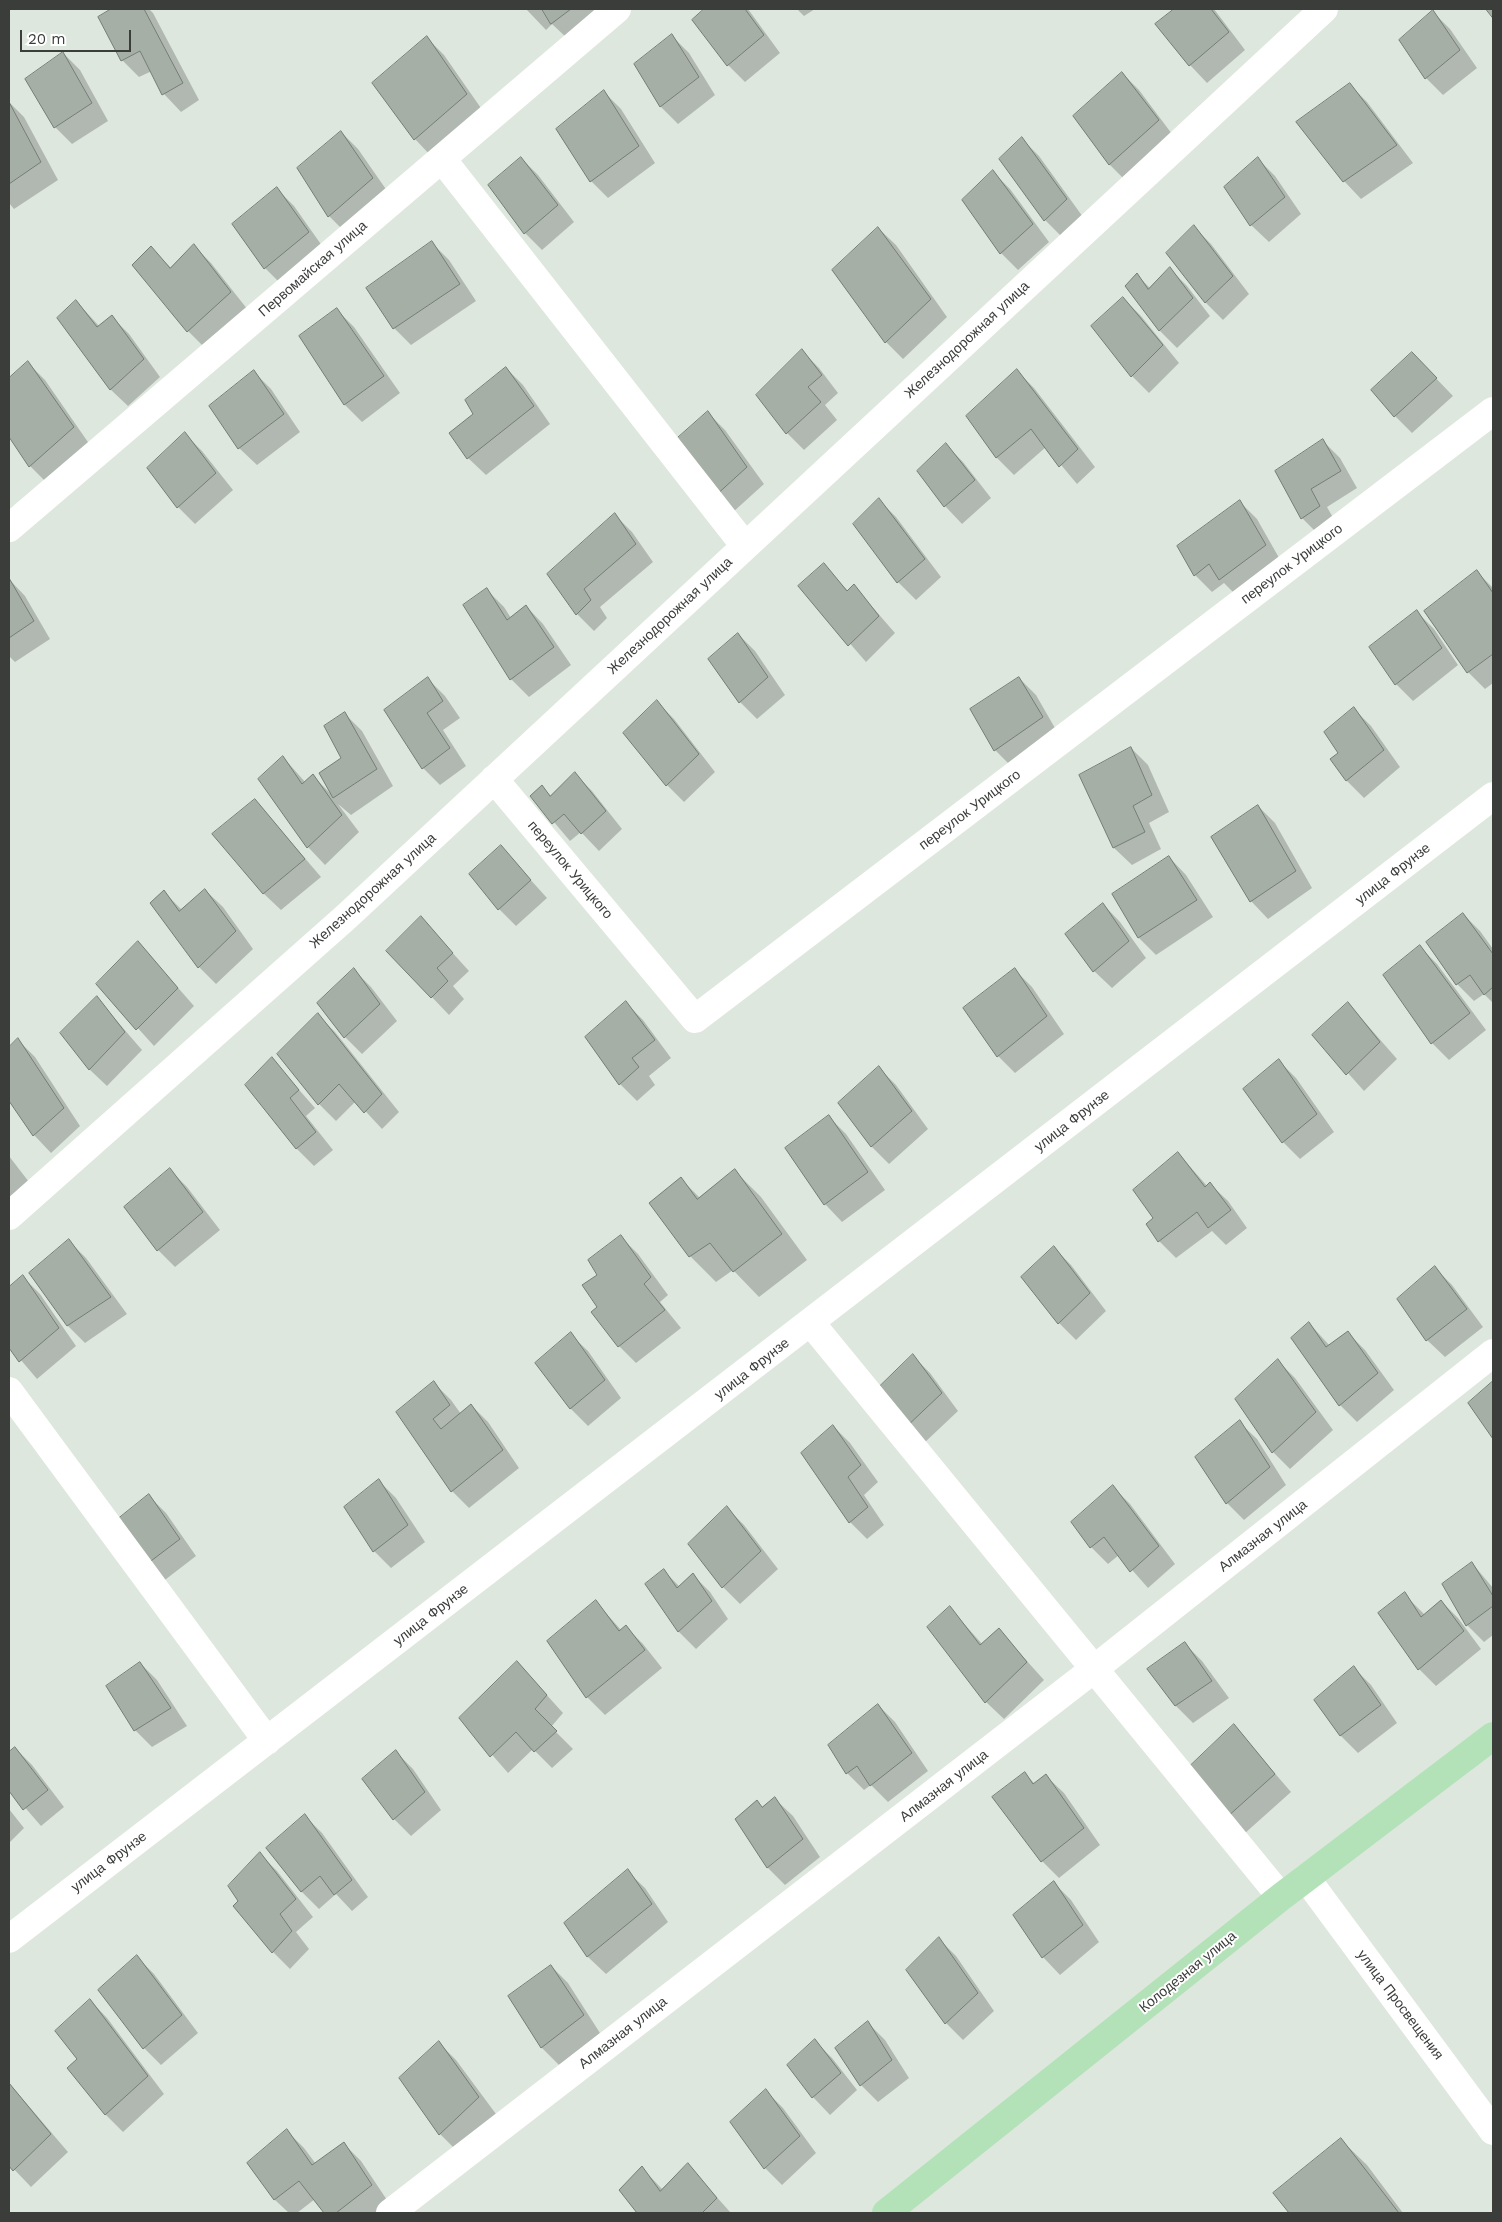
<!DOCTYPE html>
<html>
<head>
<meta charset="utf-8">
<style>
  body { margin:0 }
  #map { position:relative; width:1502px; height:2222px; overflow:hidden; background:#dee7de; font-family:"Work Sans",sans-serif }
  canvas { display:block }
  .frame { position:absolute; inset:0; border:10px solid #3a3d3a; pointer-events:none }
  .scale { position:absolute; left:20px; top:30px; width:111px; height:22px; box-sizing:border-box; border:2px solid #3a3d3a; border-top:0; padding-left:6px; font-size:15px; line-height:18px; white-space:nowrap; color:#3a3d3a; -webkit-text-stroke:4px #fff; paint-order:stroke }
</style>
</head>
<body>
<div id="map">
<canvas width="1502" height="2222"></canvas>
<div class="frame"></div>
<div class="scale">20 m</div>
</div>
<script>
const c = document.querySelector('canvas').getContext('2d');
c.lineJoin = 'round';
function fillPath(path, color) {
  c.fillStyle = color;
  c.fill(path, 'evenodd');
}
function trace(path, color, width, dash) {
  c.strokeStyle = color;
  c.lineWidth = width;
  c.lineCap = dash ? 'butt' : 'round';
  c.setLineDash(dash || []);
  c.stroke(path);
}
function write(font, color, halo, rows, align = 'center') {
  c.font = font + ' "Work Sans",sans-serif';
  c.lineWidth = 4;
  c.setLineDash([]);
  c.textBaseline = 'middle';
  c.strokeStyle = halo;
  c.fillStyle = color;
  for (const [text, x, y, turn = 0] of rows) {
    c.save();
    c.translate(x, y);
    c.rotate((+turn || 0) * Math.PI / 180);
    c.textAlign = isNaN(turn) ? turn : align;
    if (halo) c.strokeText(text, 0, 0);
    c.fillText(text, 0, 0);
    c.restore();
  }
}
const shadow = new Path2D(`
  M114 9H149L153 13 199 100 181 112 164 94 152 71 139 77 122 60 100 17Z
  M526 9H594L600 17 569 40 552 24 546 30Z
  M706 9H748L780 53 745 82 728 65 693 20Z
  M797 9H815L804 16Z
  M1176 9H1214L1245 50 1207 83 1190 65 1157 24Z
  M1433 12 1450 29 1477 68 1443 95 1426 78 1401 40Z
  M672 36 689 53 715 95 678 124 661 107 636 64Z
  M427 38 444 55 483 111 432 157 415 139 374 83Z
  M63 53 80 70 108 121 72 144 55 127Z
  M1122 73 1139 90 1175 138 1127 182 1110 165 1075 116Z
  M1350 85 1367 102 1413 163 1361 199 1344 181 1298 123Z
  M604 92 621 109 655 163 608 198 591 181Z
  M9 102 24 117 58 180 14 209 9 203Z
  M341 132 358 149 390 195 346 233 329 216Z
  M1022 139 1039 156 1083 217 1062 237 1045 220Z
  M521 158 538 175 574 222 542 250 525 233Z
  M1258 159 1275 176 1301 214 1269 242 1251 225 1226 188Z
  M993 172 1010 189 1049 242 1018 270 1001 253 964 200Z
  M277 189 294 206 325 250 282 285 265 268Z
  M1194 227 1211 244 1249 294 1223 320 1206 303 1168 253Z
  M878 228 896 245 947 317 903 359 886 342Z
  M432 243 449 260 476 301 411 345 394 328Z
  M194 246 211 263 248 310 205 348 188 331 134 265 151 248 171 268Z
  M1170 269 1187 286 1210 316 1177 348 1160 331 1126 286 1137 275 1151 289Z
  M1123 298 1141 316 1179 363 1149 393 1132 376Z
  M76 301 100 327 112 317 129 334 160 377 128 406 110 389Z
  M337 310 354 327 400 393 362 422 345 405 300 336Z
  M802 351 819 368 838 393 825 405 837 420 804 450 787 433Z
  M28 363 45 380 90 445 47 483 30 466 9 434V379Z
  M506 368 523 385 550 424 486 475 468 458 451 434 475 414Z
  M1017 371 1034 388 1095 467 1077 484 1046 447 1014 475 997 458 968 417Z
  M1429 371 1453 396 1412 433 1395 416Z
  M254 372 271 389 300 432 257 465 239 448 211 406Z
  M708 413 725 430 764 484 732 513 715 496Z
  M185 434 202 451 233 490 195 524 178 507 149 468Z
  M1323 441 1340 458 1357 488 1327 507 1336 523 1319 535 1302 518Z
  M946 445 963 462 991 498 962 524 945 506 918 471Z
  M879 500 896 517 941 577 916 600 898 582 855 524Z
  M1240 502 1257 519 1282 563 1237 596 1224 583 1212 592 1195 575Z
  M615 515 632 532 653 562 600 607 607 618 594 631 577 614 549 574Z
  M824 565 848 591 854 586 895 633 866 662 800 586Z
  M1477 572 1493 588V683L1485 689 1468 672Z
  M9 579 25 596 50 639 15 662 9 656Z
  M487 590 504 607 511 618 526 606 543 624 571 665 529 697 511 679 465 605Z
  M1417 612 1434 629 1458 665 1413 701 1396 684Z
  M738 634 755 651 785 695 757 719 740 702Z
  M1019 678 1036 695 1059 735 1012 767 995 750Z
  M428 679 445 696 460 718 443 730 466 766 440 785 423 768 385 710Z
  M657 702 674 719 715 772 684 802 667 785Z
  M1354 709 1371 726 1400 767 1364 798 1347 781 1332 759 1340 753Z
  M345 714 362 731 393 786 351 815 338 804 359 832 325 865 308 847 260 779 283 757 306 783 313 776 330 793 342 759Z
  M1131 748 1148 765 1169 812 1149 823 1161 849 1132 865 1114 848 1081 775Z
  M575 774 592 791 622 829 599 851 581 832 570 841 532 796 542 787 551 796Z
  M255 800 321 877 281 910 263 893Z
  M1258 806 1275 823 1312 888 1268 919 1251 901 1213 837Z
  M501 847 547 898 516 926 499 909Z
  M1169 857 1186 875 1213 917 1156 955 1139 938 1113 895Z
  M205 890 223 907 253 949 216 984 199 967 152 903 164 892 182 910Z
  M1103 904 1120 922 1146 958 1112 988 1094 971 1067 934Z
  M1463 914 1480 931 1493 949V1003L1484 994 1474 1001 1457 984Z
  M421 918 469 971 453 986 464 999 449 1015 388 951Z
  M138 942 194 1006 154 1046 98 984Z
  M1420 947 1437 964 1486 1030 1449 1060 1432 1043 1385 975Z
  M354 970 371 987 397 1021 362 1054 345 1037Z
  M1015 970 1032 987 1064 1034 1015 1073 998 1056Z
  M97 998 142 1050 107 1086 89 1069Z
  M626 1003 643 1020 671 1058 649 1076 655 1085 637 1101 620 1084 586 1037Z
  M1348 1003 1397 1059 1364 1091 1314 1035Z
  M318 1015 335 1032 399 1112 382 1129 356 1101 336 1121 319 1104Z
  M18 1040 35 1057 80 1126 51 1153 34 1135 9 1099V1049Z
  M272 1059 315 1108 306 1116 333 1150 314 1166 297 1149 246 1085Z
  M1279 1061 1296 1078 1334 1132 1300 1159 1283 1142Z
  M879 1068 896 1085 928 1129 889 1164 872 1147 840 1103Z
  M829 1117 846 1134 885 1190 842 1222 825 1204 787 1148Z
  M1178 1153 1208 1187 1210 1184 1228 1201 1247 1228 1226 1245 1212 1231 1176 1258 1159 1241Z
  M9 1156 29 1182 9 1200Z
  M170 1170 187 1187 220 1230 175 1267 158 1250Z
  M735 1171 761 1197 807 1260 759 1297 733 1270 716 1282 690 1256 681 1179 700 1198Z
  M621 1237 638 1254 668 1295 660 1302 681 1328 636 1363 619 1346 599 1307 598 1275Z
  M69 1241 86 1258 127 1314 85 1343 68 1326 31 1273Z
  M1054 1248 1071 1265 1106 1311 1076 1340 1059 1323Z
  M1435 1268 1452 1285 1483 1327 1445 1357 1427 1340 1399 1299Z
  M23 1277 40 1294 76 1346 37 1379 9 1346V1289Z
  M1309 1323 1330 1346 1348 1333 1365 1350 1394 1390 1357 1422 1340 1405 1293 1338Z
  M570 1334 588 1351 621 1398 588 1426 571 1409 536 1364Z
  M913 1356 930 1373 958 1411 922 1445 905 1428Z
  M1278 1361 1295 1378 1333 1430 1290 1469 1273 1452Z
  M1493 1382V1437L1470 1403Z
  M434 1383 451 1400 461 1414 471 1405 488 1422 519 1468 469 1508 452 1491 398 1412Z
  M1239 1422 1257 1439 1286 1485 1244 1520 1227 1503Z
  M833 1426 850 1443 878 1482 864 1495 884 1525 867 1539 850 1522Z
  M379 1481 396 1498 425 1542 391 1568 374 1551Z
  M1113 1487 1130 1504 1175 1564 1148 1588 1119 1555 1108 1564 1091 1547Z
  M149 1496 166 1513 196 1556 161 1583 144 1566Z
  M727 1508 744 1525 778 1569 740 1604 723 1587Z
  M1472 1563 1493 1588V1635L1484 1642 1467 1625Z
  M664 1571 680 1587 693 1575 710 1592 728 1619 696 1649 679 1632 647 1585Z
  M1404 1594 1425 1615 1441 1601 1458 1618 1481 1649 1436 1686 1419 1669Z
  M596 1602 622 1631 626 1627 643 1644 662 1668 605 1715 587 1697 549 1641Z
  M950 1608 983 1645 999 1630 1044 1680 1004 1719 986 1702 928 1627Z
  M1185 1644 1202 1661 1229 1698 1193 1723 1176 1706 1149 1669Z
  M517 1662 563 1713 551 1727 573 1749 552 1768 533 1749 508 1773 460 1718Z
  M140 1663 157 1680 187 1726 152 1747 135 1730Z
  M1354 1668 1371 1685 1397 1723 1358 1753 1341 1736 1315 1700Z
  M878 1705 895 1722 928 1771 888 1802 871 1785 864 1790 847 1773 830 1746Z
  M1234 1726 1291 1792 1244 1834 1227 1817Z
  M15 1748 32 1765 64 1807 41 1826 9 1789V1754Z
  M396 1752 413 1769 441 1810 411 1836 394 1819Z
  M1025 1774 1035 1784 1046 1776 1064 1793 1100 1845 1059 1878 1042 1861Z
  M775 1799 793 1816 820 1857 785 1885 768 1868 737 1820 757 1802 763 1808Z
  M9 1809 24 1828 9 1843Z
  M305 1816 322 1833 368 1897 352 1911 336 1894 319 1909 302 1892 268 1848Z
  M260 1854 277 1871 313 1917 296 1932 309 1949 290 1969 273 1952Z
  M627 1871 645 1888 668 1922 606 1974 588 1957 566 1923Z
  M1054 1883 1071 1900 1099 1942 1060 1975 1043 1957 1015 1915Z
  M939 1939 956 1956 994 2011 963 2040 946 2023 908 1970Z
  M137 1957 154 1974 198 2033 161 2065 144 2048Z
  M551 1966 568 1983 600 2033 559 2065 542 2048 510 1997Z
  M90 2000 107 2018 164 2094 123 2132 106 2115 69 2068 79 2059Z
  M868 2023 885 2040 909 2078 878 2102 861 2085Z
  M815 2041 832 2058 857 2090 830 2115 813 2097 788 2065Z
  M439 2043 456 2060 496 2114 457 2151 440 2134Z
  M9 2083 68 2152 31 2187 9 2164Z
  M766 2091 783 2108 816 2153 782 2185 765 2168 732 2122Z
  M287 2131 304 2148 316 2164 344 2144 361 2161 389 2203 375 2213H326L315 2199 297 2213H289L275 2200 249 2163Z
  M1341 2140 1367 2165 1403 2213H1290L1275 2193Z
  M688 2165 731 2213H639L621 2190 642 2168 663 2190Z`);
const building = new Path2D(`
  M111 9H144L183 83 162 95 140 51 121 61 98 17Z
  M542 9H571L551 24Z
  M704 9H745L764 35 727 66 692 20Z
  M1174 9H1211L1229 32 1189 66 1155 24Z
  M1486 9H1493V18Z
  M1433 10 1460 50 1425 79 1399 40Z
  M672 34 699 77 660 107 634 64Z
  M427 36 467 94 414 140 372 83Z
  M63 52 92 103 54 128 25 79Z
  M1122 72 1159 120 1109 165 1073 116Z
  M1350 83 1397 145 1343 182 1296 122Z
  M604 90 639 146 590 182 556 129Z
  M9 102 41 162 9 184Z
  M341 131 373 178 328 217 297 168Z
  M1022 137 1067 199 1044 221 999 159Z
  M521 157 558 205 524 234 488 185Z
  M1258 157 1285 197 1250 226 1224 187Z
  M993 170 1033 224 1000 254 962 200Z
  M277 187 309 232 264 269 232 224Z
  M1194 225 1233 276 1205 303 1166 253Z
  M878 227 931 299 885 343 832 270Z
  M432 241 460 284 393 329 366 288Z
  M194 244 231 292 187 332 132 265 151 246 170 268Z
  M1170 267 1193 298 1159 331 1125 286 1137 273 1148 289Z
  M1123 297 1163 345 1131 377 1091 326Z
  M76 300 97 327 112 315 144 359 110 390 57 318Z
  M337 308 384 376 344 405 299 336Z
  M802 349 822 375 808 387 821 402 786 434 756 395Z
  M1412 352 1437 378 1394 417 1371 390Z
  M28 361 74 427 29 467 9 437V378Z
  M506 367 534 406 467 459 449 433 473 414 465 400Z
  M1017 369 1078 449 1059 467 1031 429 996 458 966 416Z
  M254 370 284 414 238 449 209 406Z
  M708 411 747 467 714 497 673 442Z
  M185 432 216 473 177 508 147 468Z
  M1323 439 1341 471 1311 489 1320 506 1301 519 1275 471Z
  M946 443 975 480 944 507 917 471Z
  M879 498 925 559 897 583 853 524Z
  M1240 500 1266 545 1219 580 1209 564 1194 576 1177 546Z
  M615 513 636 544 584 589 591 600 576 615 547 574Z
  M824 563 847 591 854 584 879 616 848 646 798 586Z
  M1477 570 1493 593V654L1467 673 1424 611Z
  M9 578 34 621 9 638Z
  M487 588 507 620 526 605 554 647 510 680 463 605Z
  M1417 610 1442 648 1395 685 1369 647Z
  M738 633 768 677 739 703 708 659Z
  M428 677 443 701 427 713 450 748 422 769 384 710Z
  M1019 677 1043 717 994 751 970 709Z
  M657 700 699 754 666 786 623 733Z
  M1354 707 1384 750 1346 781 1330 759 1338 753 1324 732Z
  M345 712 377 769 333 798 319 773 341 758 324 726Z
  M1131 747 1152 795 1133 806 1145 832 1113 848 1079 775Z
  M283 756 302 784 313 774 342 815 307 848 258 779Z
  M575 772 606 811 581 834 564 814 552 824 530 796 542 785 550 796Z
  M255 799 305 859 263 894 212 834Z
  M1258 805 1296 871 1250 902 1211 837Z
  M501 845 531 880 498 910 469 874Z
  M1169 856 1197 900 1138 938 1112 894Z
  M205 889 236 931 198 968 150 903 164 890 179 911Z
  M1103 903 1129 941 1093 972 1065 934Z
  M1463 913 1493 954V987L1484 995 1470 975 1456 985 1426 942Z
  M421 916 453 953 437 968 448 981 431 998 386 951Z
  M138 941 178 988 136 1030 96 984Z
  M1420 945 1470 1013 1431 1044 1383 975Z
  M354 968 380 1004 344 1038 317 1003Z
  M1015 968 1047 1016 997 1057 963 1008Z
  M97 996 125 1032 89 1070 60 1033Z
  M626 1001 655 1040 632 1058 639 1067 619 1085 585 1037Z
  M1348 1002 1380 1042 1346 1075 1312 1035Z
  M318 1013 382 1094 364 1113 339 1084 318 1105 277 1054Z
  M18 1038 64 1108 33 1136 9 1101V1047Z
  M272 1057 299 1090 290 1098 316 1132 296 1149 245 1085Z
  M1279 1059 1317 1114 1282 1143 1243 1089Z
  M879 1066 912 1111 871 1147 838 1103Z
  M829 1115 868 1172 824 1205 785 1148Z
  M1178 1152 1205 1187 1210 1182 1231 1210 1208 1228 1197 1212 1158 1242 1146 1224 1153 1218 1133 1190Z
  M170 1168 203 1212 157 1251 124 1207Z
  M735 1169 782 1234 733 1272 710 1243 689 1257 649 1203 681 1177 697 1199Z
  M621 1235 651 1277 644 1284 665 1310 618 1347 591 1312 597 1307 582 1285 597 1275 588 1260Z
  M69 1239 111 1297 67 1326 29 1273Z
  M1054 1246 1090 1293 1058 1324 1021 1277Z
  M1435 1266 1467 1309 1426 1341 1397 1299Z
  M23 1275 59 1328 19 1362 9 1348V1287Z
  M1309 1322 1326 1347 1348 1331 1378 1373 1339 1406 1291 1338Z
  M571 1332 605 1380 570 1409 535 1363Z
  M913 1354 942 1393 904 1429 874 1392Z
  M1278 1359 1316 1412 1272 1453 1235 1399Z
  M434 1381 450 1405 433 1419 441 1429 471 1404 503 1450 451 1492 396 1412Z
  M1493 1381V1439L1468 1403Z
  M1240 1420 1270 1467 1226 1504 1195 1457Z
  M833 1425 861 1465 848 1477 868 1507 849 1523 801 1453Z
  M379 1479 408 1525 373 1552 344 1507Z
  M1113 1485 1159 1546 1130 1572 1104 1537 1090 1548 1071 1522Z
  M149 1494 180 1539 143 1567 113 1523Z
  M727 1506 761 1551 722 1588 688 1544Z
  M1472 1562 1493 1596V1606L1466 1626 1442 1584Z
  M664 1569 677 1588 693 1573 712 1601 678 1632 645 1584Z
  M1405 1592 1421 1617 1441 1600 1464 1631 1418 1670 1378 1613Z
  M596 1600 619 1631 626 1625 645 1650 586 1698 547 1641Z
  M950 1606 980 1645 999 1628 1027 1662 985 1703 927 1627Z
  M1185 1642 1212 1681 1175 1706 1147 1669Z
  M517 1661 547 1695 535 1709 557 1731 534 1752 516 1732 490 1757 459 1718Z
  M140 1662 171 1708 134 1731 106 1686Z
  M1354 1666 1381 1705 1340 1736 1314 1700Z
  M878 1704 912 1753 870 1786 857 1766 846 1774 828 1745Z
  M1234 1724 1275 1774 1226 1818 1188 1768Z
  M15 1747 48 1790 23 1810 9 1791V1752Z
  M396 1750 425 1792 393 1820 362 1779Z
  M1025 1772 1033 1784 1046 1774 1084 1828 1041 1862 992 1797Z
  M775 1797 803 1839 767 1868 735 1819 757 1800 762 1807Z
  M305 1814 352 1880 334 1895 320 1876 301 1892 266 1848Z
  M260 1852 296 1899 280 1914 292 1931 272 1953 233 1906 238 1901 228 1886Z
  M628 1869 652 1904 587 1957 564 1923Z
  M1054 1881 1083 1925 1042 1958 1013 1915Z
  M939 1937 978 1993 945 2024 906 1970Z
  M137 1955 182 2015 143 2049 98 1990Z
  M551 1965 584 2015 541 2048 508 1996Z
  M90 1999 148 2076 105 2115 67 2068 77 2059 55 2031Z
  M868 2021 892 2060 860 2086 835 2048Z
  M815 2039 841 2073 812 2098 787 2065Z
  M439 2041 479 2097 439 2135 399 2078Z
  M9 2083 51 2134 13 2171 9 2166Z
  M766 2089 800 2136 764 2169 730 2122Z
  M287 2129 312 2165 344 2142 372 2185 336 2213H324L299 2181 274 2200 247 2163Z
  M1341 2138 1399 2213H1289L1273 2193Z
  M688 2163 717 2198 702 2213H637L619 2190 642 2166 660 2191Z`);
const minor = new Path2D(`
  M442 159 745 546
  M9 528 617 9
  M494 779 695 1019 1493 411
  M9 1216 346 917 1324 9
  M811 1323 1281 1897
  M9 1391 267 1741
  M1306 1878 1493 2131
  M9 1939 1493 796
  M390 2213 1094 1669 1493 1353`);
const major = new Path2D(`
  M886 2213 1281 1897 1493 1736`);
const streetNames = [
  ["Первомайская улица",313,269,-41],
  ["Железнодорожная улица",967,340,-43],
  ["переулок Урицкого",1292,564,-37],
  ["Железнодорожная улица",670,616,-43],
  ["переулок Урицкого",970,810,-37],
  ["переулок Урицкого",570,870,50],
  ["улица Фрунзе",1393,874,-38],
  ["Железнодорожная улица",373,891,-42],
  ["улица Фрунзе",1072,1121,-38],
  ["улица Фрунзе",752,1369,-38],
  ["Алмазная улица",1263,1536,-38],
  ["улица Фрунзе",431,1615,-38],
  ["Алмазная улица",944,1786,-38],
  ["улица Фрунзе",109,1862,-37],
  ["Колодезная улица",1188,1972,-39],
  ["улица Просвещения",1400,2005,53],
  ["Алмазная улица",623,2033,-38]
];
fillPath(shadow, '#0003');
fillPath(building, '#a6afa6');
trace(building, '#747d75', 1);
trace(minor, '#fff', 28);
trace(major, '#b4e2b8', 28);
write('14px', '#3a3d3a', '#fff', streetNames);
</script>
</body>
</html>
